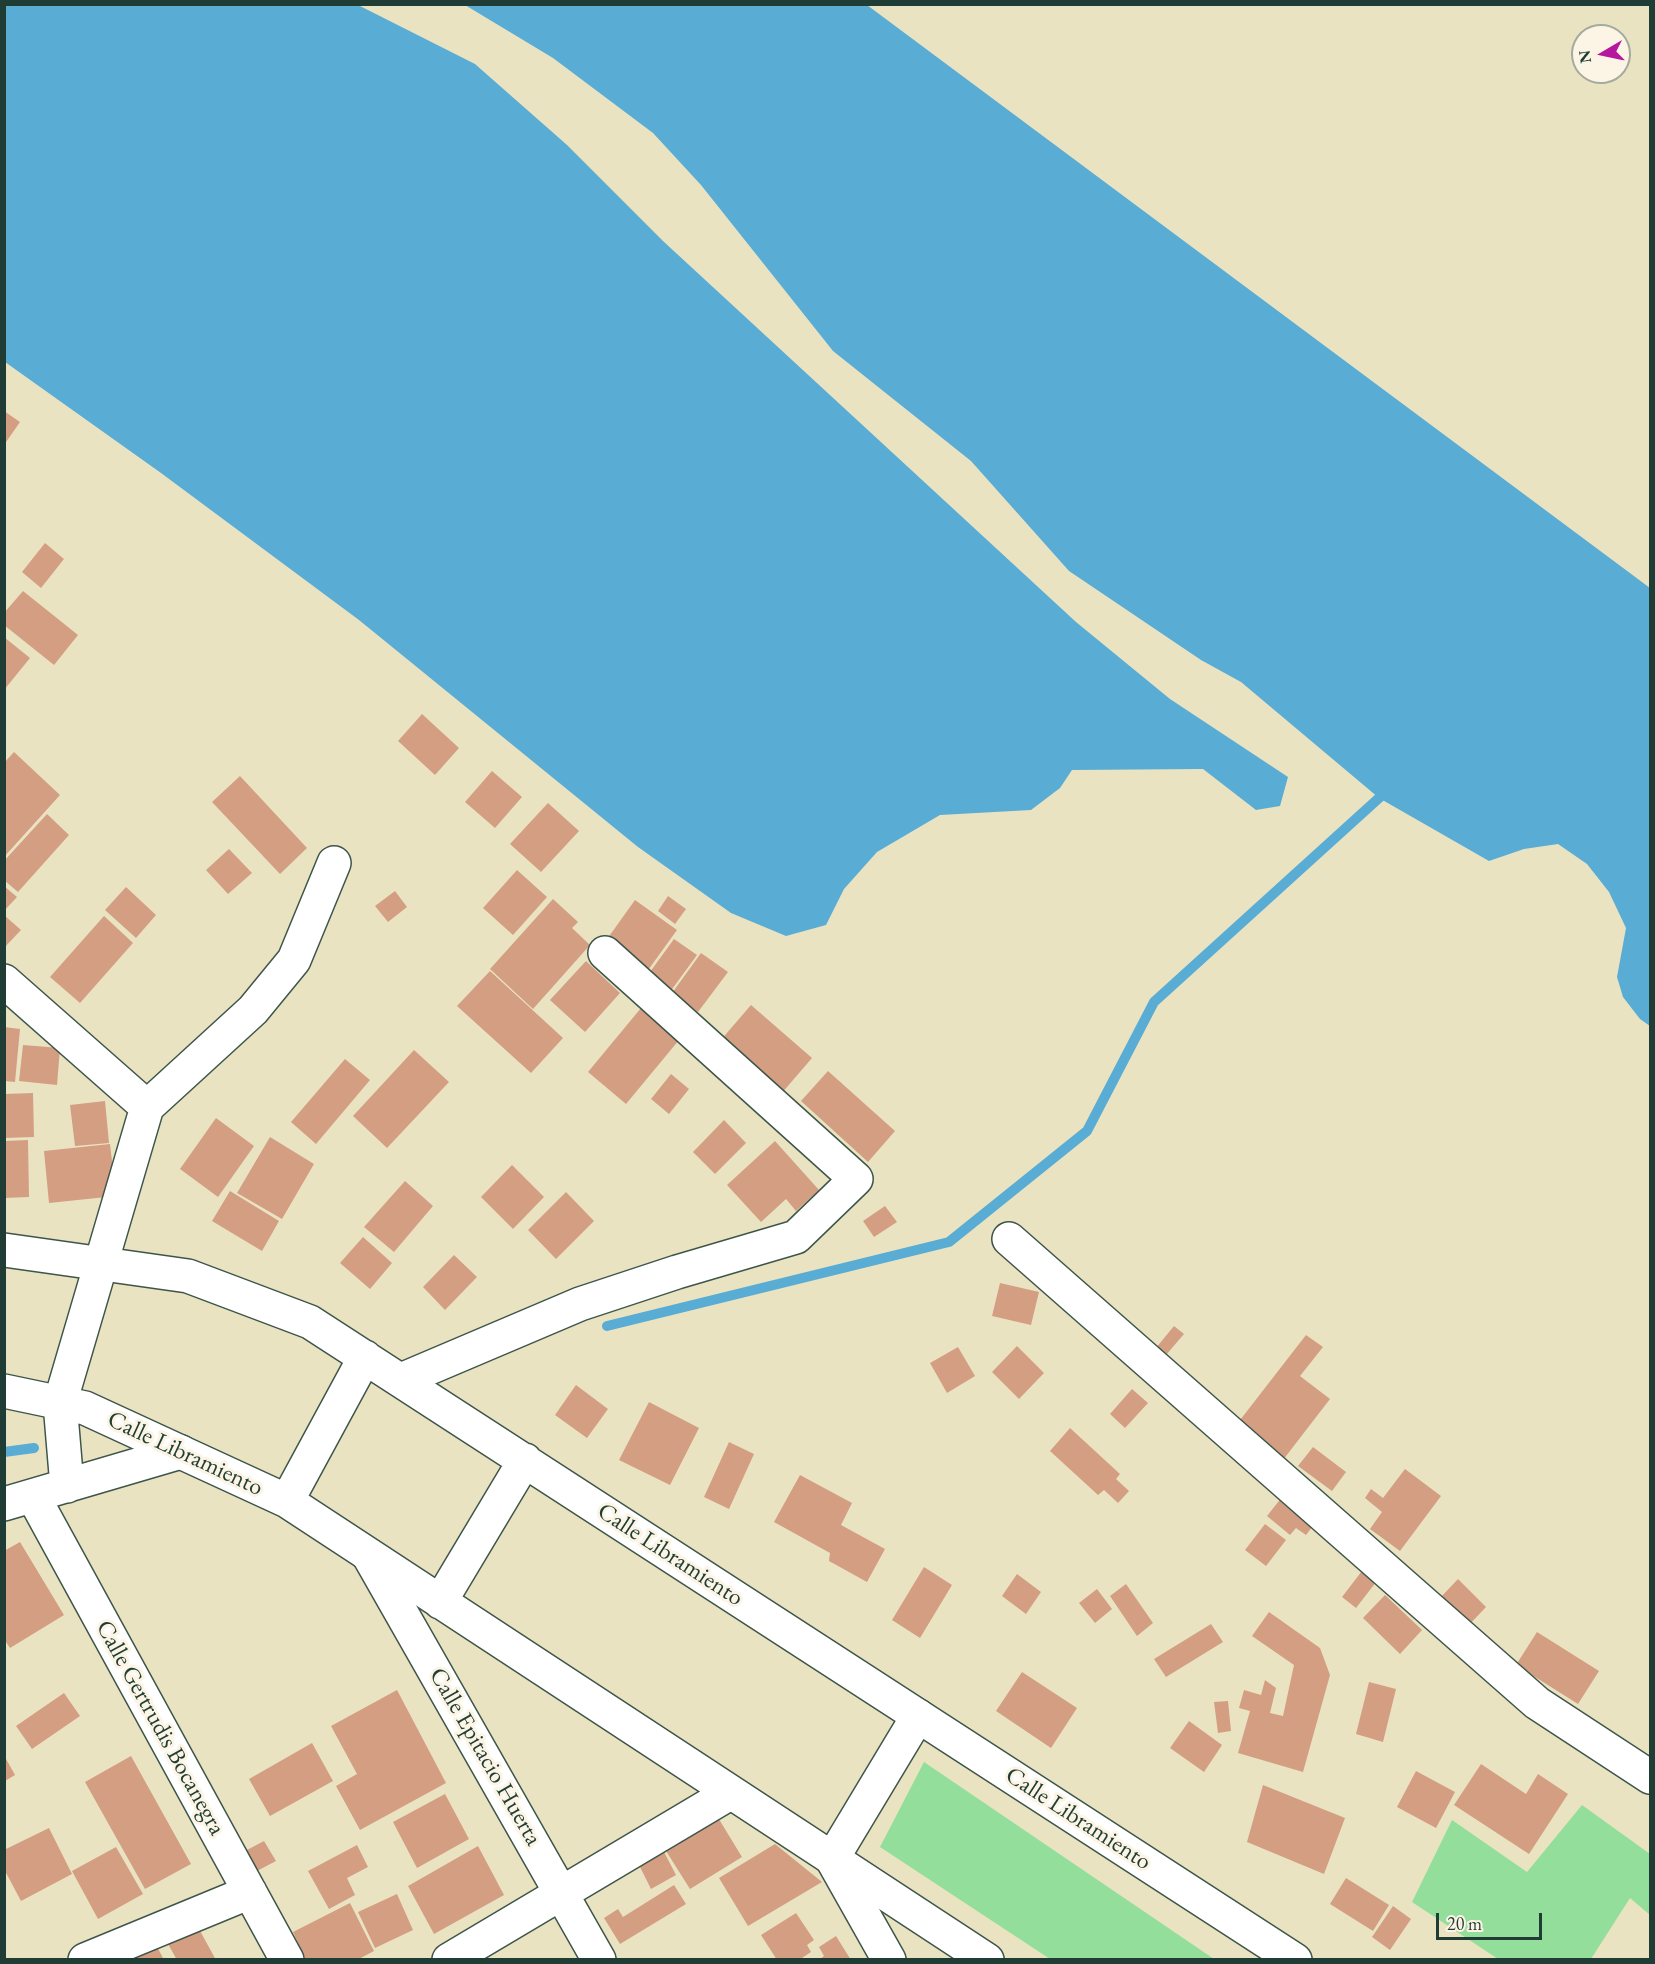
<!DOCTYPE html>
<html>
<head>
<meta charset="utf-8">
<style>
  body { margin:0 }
  #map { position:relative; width:1655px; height:1964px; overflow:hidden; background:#eae3c2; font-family:"EB Garamond",serif }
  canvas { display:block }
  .frame { position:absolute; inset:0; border:6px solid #1f3d34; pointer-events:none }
  .north { position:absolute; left:1571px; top:24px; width:60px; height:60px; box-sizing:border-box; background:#fcf5e5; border:2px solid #a4ab9e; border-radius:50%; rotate:261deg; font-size:16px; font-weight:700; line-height:24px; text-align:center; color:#1f3d34 }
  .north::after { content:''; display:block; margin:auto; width:21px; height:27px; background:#b5179e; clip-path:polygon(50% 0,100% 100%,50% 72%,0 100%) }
  .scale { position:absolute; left:1436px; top:1913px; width:106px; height:27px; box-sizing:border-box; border:3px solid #1f3d34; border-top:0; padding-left:8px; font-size:18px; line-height:21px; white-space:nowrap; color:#1f3d34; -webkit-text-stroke:4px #fcf5e5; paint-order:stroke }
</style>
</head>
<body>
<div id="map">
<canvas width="1655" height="1964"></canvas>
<div class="frame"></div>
<div class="north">N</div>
<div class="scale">20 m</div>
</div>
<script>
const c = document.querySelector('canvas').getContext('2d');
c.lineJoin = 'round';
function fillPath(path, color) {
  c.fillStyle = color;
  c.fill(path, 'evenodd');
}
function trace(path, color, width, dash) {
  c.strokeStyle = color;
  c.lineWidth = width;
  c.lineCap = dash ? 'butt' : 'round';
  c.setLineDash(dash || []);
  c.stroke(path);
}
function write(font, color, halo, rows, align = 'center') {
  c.font = font + ' "EB Garamond",serif';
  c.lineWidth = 6;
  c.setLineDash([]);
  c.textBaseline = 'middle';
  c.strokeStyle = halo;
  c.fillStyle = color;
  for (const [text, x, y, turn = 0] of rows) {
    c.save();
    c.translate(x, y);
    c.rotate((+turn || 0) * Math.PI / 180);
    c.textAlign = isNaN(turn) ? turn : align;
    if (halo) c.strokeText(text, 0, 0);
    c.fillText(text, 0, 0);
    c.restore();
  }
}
const green = new Path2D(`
  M924 1762 1214 1959H1050L880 1847Z
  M1582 1805 1650 1854V1915L1630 1898 1591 1959H1498L1412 1902 1452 1820 1527 1872Z`);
const water = new Path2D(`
  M5 4 358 5 475 64 567 145 663 241 1076 622 1170 699 1288 777 1280 806 1256 810 1203 769 1072 770 1060 788 1031 810 940 815 877 852 844 889 826 925 786 936 731 913 638 847 359 620 161 473 5 362Z
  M465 5H867L1650 588V1026L1640 1019 1623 997 1617 977 1626 928 1609 892 1587 864 1558 844 1524 849 1489 861 1379 798 1241 682 1201 660 1069 571 971 461 833 351 701 185 653 133 553 58Z`);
const stream = new Path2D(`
  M607 1326 949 1242 1087 1131 1154 1002 1390 788
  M4 1452 34 1448`);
const building = new Path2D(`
  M4 411 20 422 4 445Z
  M45 543 64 559 41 588 22 572Z
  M23 591 78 635 54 665 4 625V613Z
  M4 637 30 658 4 690Z
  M422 714 459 748 435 775 398 741Z
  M14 752 60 795 4 857V763Z
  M492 771 522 797 495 828 465 802Z
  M240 776 307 848 280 874 212 802Z
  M548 803 579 831 541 872 510 844Z
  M47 814 69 835 18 892 4 880V861Z
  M229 849 252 873 228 894 206 870Z
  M517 870 547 897 513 935 483 908Z
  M4 886 17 897 4 911Z
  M126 887 156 915 136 938 105 910Z
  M395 891 407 907 388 922 375 906Z
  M668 896 686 909 675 924 658 911Z
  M553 899 578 922 572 928 590 945 533 1009 490 969Z
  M635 900 677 930 646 973 605 942Z
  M4 915 21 930 4 948Z
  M104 916 133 943 80 1003 50 977Z
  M674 939 697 955 670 992 647 976Z
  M701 953 728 972 698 1012 672 993Z
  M586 961 620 993 585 1032 550 1000Z
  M490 971 563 1038 531 1073 457 1006Z
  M646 1002 684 1034 626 1104 588 1072Z
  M751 1005 812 1058 781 1094 720 1041Z
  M4 1027 20 1029 15 1082 4 1081Z
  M23 1045 60 1048 57 1085 19 1081Z
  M414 1050 449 1082 387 1148 353 1116Z
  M345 1059 370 1080 316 1144 291 1122Z
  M828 1071 895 1131 868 1162 801 1101Z
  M671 1074 689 1089 669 1114 651 1099Z
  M33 1093 34 1137 4 1138V1094Z
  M105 1101 109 1143 75 1146 70 1105Z
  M216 1118 254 1146 218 1197 180 1169Z
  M724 1120 746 1143 715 1174 693 1152Z
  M270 1137 314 1164 282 1219 237 1193Z
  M28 1140 29 1197 4 1198V1141Z
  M775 1141 819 1190 796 1211 786 1199 761 1222 727 1185Z
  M110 1144 116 1196 49 1203 44 1151Z
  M512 1165 544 1197 513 1229 481 1197Z
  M405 1181 433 1206 394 1252 364 1227Z
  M230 1191 279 1221 262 1251 212 1221Z
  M566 1192 594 1221 556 1259 528 1230Z
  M885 1206 897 1222 874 1237 863 1221Z
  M363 1237 392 1263 370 1289 340 1263Z
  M454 1255 477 1277 445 1310 423 1287Z
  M1000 1283 1039 1292 1031 1325 992 1316Z
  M1174 1326 1184 1334 1160 1362 1151 1354Z
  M1306 1335 1323 1347 1300 1376 1330 1399 1283 1460 1237 1424Z
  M1017 1346 1044 1373 1019 1399 992 1372Z
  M958 1347 975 1376 947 1393 930 1363Z
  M576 1385 608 1409 587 1438 555 1415Z
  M1132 1389 1148 1403 1125 1428 1110 1414Z
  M649 1402 699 1428 670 1485 619 1460Z
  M1070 1428 1120 1474 1116 1479 1129 1491 1118 1503 1104 1490 1098 1495 1050 1451Z
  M729 1442 754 1454 729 1509 704 1497Z
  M1313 1447 1346 1472 1332 1491 1298 1466Z
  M1405 1469 1441 1496 1400 1551 1370 1529 1382 1512 1365 1498 1371 1489 1383 1498Z
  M800 1475 852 1503 841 1525 885 1549 867 1582 829 1561 830 1553 774 1522Z
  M1286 1492 1319 1518 1306 1535 1296 1528 1290 1535 1267 1516Z
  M1265 1524 1286 1540 1266 1566 1245 1550Z
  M20 1542 64 1615 10 1648 4 1639V1551Z
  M924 1567 952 1585 920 1638 892 1620Z
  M1365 1567 1380 1577 1356 1608 1342 1597Z
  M1017 1574 1041 1592 1026 1614 1002 1596Z
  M1458 1579 1486 1607 1468 1626 1440 1598Z
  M1126 1584 1153 1623 1137 1636 1110 1596Z
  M1097 1589 1112 1609 1095 1623 1079 1603Z
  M1385 1595 1422 1630 1400 1654 1363 1618Z
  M1269 1612 1320 1648 1330 1675 1303 1772 1238 1753 1250 1711 1239 1708 1244 1690 1261 1695 1265 1680 1276 1688 1270 1713 1283 1716 1294 1665 1252 1636Z
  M1211 1624 1223 1642 1166 1677 1154 1659Z
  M1537 1632 1599 1671 1578 1704 1516 1665Z
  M1022 1672 1077 1708 1051 1748 996 1711Z
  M1369 1682 1396 1689 1383 1742 1356 1734Z
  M397 1690 446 1783 360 1830 336 1786 357 1774 331 1726Z
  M64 1693 80 1716 32 1749 16 1726Z
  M1228 1701 1231 1731 1218 1733 1214 1702Z
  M1189 1721 1222 1745 1204 1772 1170 1748Z
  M312 1743 333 1781 270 1816 249 1779Z
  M131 1756 191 1864 145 1889 85 1782Z
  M5 1757 15 1775 5 1781Z
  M1481 1764 1526 1794 1538 1774 1568 1794 1529 1854 1454 1805Z
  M1416 1771 1455 1792 1436 1828 1397 1807Z
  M1263 1785 1345 1818 1324 1874 1247 1842Z
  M445 1794 469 1839 417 1868 393 1822Z
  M714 1811 742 1857 690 1889 661 1843Z
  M49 1828 72 1874 21 1901 4 1869V1850Z
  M264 1841 276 1861 257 1871 245 1851Z
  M775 1844 822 1882 748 1926 719 1878Z
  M357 1845 368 1867 347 1878 355 1895 329 1909 308 1871Z
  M478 1846 504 1895 434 1934 408 1886Z
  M116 1847 143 1894 98 1919 72 1871Z
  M663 1850 676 1875 651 1889 638 1863Z
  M1346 1878 1389 1905 1373 1931 1330 1904Z
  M674 1885 686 1904 620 1944 604 1918 618 1909 623 1917Z
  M397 1894 413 1930 375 1948 358 1912Z
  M350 1903 374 1951 357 1960H306L293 1932Z
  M1393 1906 1411 1919 1390 1950 1372 1937Z
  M796 1913 814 1940 807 1945 811 1952 799 1960H777L761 1935Z
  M193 1918 216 1960H177L163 1935Z
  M836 1936 851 1960H819L824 1956 819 1947Z
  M154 1941 164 1960H126Z`);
const minor = new Path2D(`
  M4 981 147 1107 60 1403 67 1486
  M147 1107 253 1010 294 960 334 863
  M1009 1239 1537 1703 1650 1777
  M401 1380 580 1304 677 1272 796 1237 856 1179 605 953
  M33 1496 287 1960
  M4 1504 181 1452
  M369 1556 599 1960
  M85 1960 250 1892
  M449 1960 730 1793
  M889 1960 832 1859 918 1716`);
const trunk = new Path2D(`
  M4 1250 188 1276 310 1322 1295 1960
  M4 1391 85 1408 287 1501 987 1960
  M287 1501 365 1357
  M440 1602 525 1460`);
const streetNames = [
  ["Calle Libramiento",185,1454,25],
  ["Calle Libramiento",670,1555,33],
  ["Calle Gertrudis Bocanegra",160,1728,61],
  ["Calle Epitacio Huerta",485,1757,60],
  ["Calle Libramiento",1078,1819,33]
];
fillPath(green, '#92de9a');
fillPath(water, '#59acd4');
trace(stream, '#59acd4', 10);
fillPath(building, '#d39e82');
trace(minor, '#3d5649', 36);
trace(trunk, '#3d5649', 36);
trace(minor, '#fff', 33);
trace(trunk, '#fff', 33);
write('24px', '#1f3d34', '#fcf5e5', streetNames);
</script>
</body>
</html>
